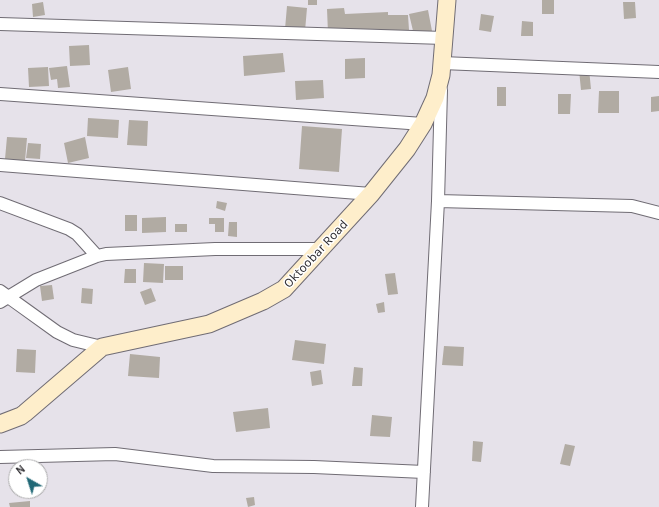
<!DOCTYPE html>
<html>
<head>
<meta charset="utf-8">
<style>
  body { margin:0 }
  #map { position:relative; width:659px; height:507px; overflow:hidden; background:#e6e2ea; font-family:Karla,sans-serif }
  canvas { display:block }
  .north { position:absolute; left:8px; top:459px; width:40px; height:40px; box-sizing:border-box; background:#fff; border:1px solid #ababac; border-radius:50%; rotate:321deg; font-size:11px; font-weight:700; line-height:16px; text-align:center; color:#2e2c30 }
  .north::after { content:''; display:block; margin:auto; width:14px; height:18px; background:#216876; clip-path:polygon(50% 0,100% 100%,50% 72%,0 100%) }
</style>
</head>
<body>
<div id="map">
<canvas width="659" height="507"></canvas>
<div class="north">N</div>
</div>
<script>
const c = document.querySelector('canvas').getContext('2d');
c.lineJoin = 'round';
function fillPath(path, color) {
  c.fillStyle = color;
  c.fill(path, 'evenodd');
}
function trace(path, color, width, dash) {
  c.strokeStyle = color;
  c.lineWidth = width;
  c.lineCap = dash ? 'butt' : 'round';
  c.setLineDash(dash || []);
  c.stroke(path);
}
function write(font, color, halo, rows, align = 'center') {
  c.font = font + ' Karla,sans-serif';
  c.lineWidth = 3;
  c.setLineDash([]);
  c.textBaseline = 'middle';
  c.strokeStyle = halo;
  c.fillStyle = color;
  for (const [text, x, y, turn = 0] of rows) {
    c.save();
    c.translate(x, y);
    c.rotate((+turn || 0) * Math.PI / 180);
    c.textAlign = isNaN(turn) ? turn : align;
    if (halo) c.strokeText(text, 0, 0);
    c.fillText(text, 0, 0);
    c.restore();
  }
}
const building = new Path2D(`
  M308 0H317V5H308Z
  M542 0H554V14H542Z
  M43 2 45 15 33 17 32 4Z
  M623 2H635L636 18 624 19Z
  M287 6 307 8 305 31 285 29Z
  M344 8 345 14 388 12V15H408L409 30 328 33 327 9Z
  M428 10 432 31 414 35 409 14Z
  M481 14 494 16 491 32 479 30Z
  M522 21 533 22V36H521Z
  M89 45 90 65 70 66 69 46Z
  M283 53 285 72 244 76 243 56Z
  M365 58V78L345 79V59Z
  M67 66 70 87 58 88 57 79 51 80 49 68Z
  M48 67 49 86 29 87 28 68Z
  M128 67 131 89 111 92 108 70Z
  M589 69 591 89 581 90 579 70Z
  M323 80 324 98 296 100 295 81Z
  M497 87H506V106H497Z
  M599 91H619V113H598Z
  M558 94H571L570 114H558Z
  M659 96V111L651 112V97Z
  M88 118 119 120 118 138 87 136Z
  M129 120 148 121 147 146 127 145Z
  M302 126 342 129 339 172 299 169Z
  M7 137 27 138 25 161 5 159Z
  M85 137 89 158 68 163 64 143Z
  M28 143 41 144 40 159 26 158Z
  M217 201 227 203 225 211 216 208Z
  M125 215H137V231H125Z
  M166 217V232L142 233V218Z
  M209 218H224V232H215V224H209Z
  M229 222H237V237L228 236Z
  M175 224H187V232H175Z
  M144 263 164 264 163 283 143 282Z
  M165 266H183V280H165Z
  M125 269H136V283H124Z
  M395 273 398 294 388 295 385 274Z
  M52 285 54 299 42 301 40 286Z
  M82 288 93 289 92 304 81 303Z
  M151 288 156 301 145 305 140 292Z
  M384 302 385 312 378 313 376 304Z
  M295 340 326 344 324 364 292 360Z
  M444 346 464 347 463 366 442 365Z
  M17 349 36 350 35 373 16 372Z
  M130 354 160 357 159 378 128 376Z
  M354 367 363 368 362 386H352Z
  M321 370 323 384 312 386 310 372Z
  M268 408 270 428 236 432 233 412Z
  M372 415 392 417 390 437 370 436Z
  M473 441 483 442 481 462 472 461Z
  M565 444 575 446 570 466 560 464Z
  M254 497 255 505 248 507 246 498Z
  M30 501V507H10L9 503Z`);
const street = new Path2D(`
  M0 24 444 38
  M442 63 659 72
  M0 94 423 124
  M0 165 371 194
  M438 201 632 206 659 213
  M0 203 69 229 77 234 97 256
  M0 291 57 332 73 340 102 347
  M0 302 36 280 97 256 106 254 215 249H321
  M0 457 115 454 213 466 314 467 424 472
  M422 507 438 201 441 90`);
const secondary = new Path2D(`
  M0 424 21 416 25 413 102 347 209 324 263 301 284 289 371 194 407 149 423 124 435 98 441 75 447 0`);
const streetNames = [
  ["Oktoobar Road",316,254,-47]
];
fillPath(building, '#b1aba3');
trace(street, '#706c74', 14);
trace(secondary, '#706c74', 19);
trace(street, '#fff', 12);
trace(secondary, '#feeecb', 17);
write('13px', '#2e2c30', '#fff', streetNames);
</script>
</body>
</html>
